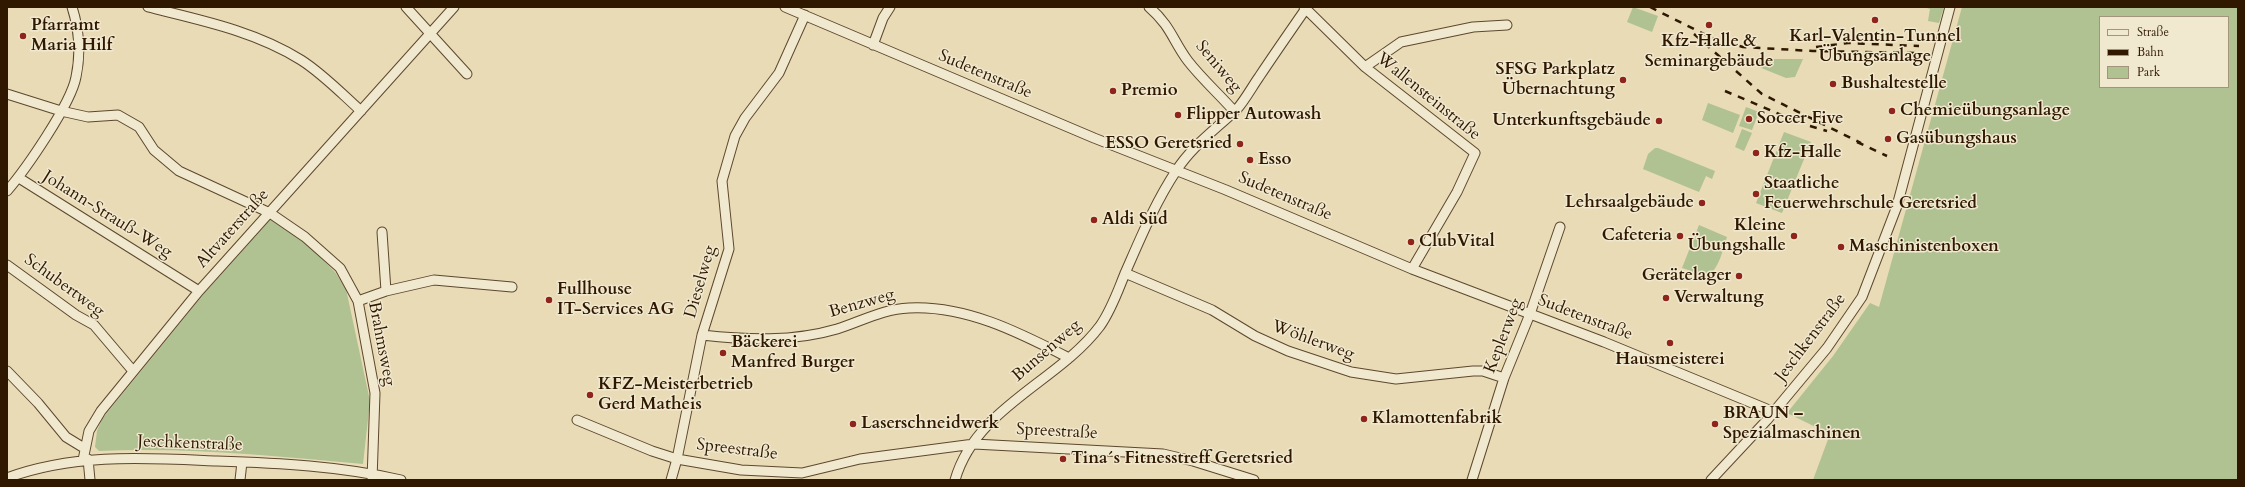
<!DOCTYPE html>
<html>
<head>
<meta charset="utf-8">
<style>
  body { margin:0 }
  #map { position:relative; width:2245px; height:487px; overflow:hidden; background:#e8dbb5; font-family:Cardo,serif }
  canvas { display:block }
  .frame { position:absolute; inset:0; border:8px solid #2f1700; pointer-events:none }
  .legend { position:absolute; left:2099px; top:16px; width:130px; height:72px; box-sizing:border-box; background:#f0e8cf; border:1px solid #a3947c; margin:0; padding:5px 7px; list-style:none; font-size:12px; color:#2f1700 }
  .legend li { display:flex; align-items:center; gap:8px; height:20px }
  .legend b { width:20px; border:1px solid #a3947c }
</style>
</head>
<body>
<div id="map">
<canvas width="2245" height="487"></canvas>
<div class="frame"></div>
<ul class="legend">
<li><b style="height:5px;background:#f0e8cf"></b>Straße</li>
<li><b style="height:5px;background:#2f1700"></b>Bahn</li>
<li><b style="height:11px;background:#b0c192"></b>Park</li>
</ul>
</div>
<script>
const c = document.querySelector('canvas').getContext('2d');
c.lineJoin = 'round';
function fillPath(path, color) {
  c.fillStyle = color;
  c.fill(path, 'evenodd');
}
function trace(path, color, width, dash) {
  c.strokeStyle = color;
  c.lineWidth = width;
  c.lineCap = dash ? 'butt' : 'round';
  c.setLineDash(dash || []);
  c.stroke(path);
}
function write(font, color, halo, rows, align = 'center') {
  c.font = font + ' Cardo,serif';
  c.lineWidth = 3;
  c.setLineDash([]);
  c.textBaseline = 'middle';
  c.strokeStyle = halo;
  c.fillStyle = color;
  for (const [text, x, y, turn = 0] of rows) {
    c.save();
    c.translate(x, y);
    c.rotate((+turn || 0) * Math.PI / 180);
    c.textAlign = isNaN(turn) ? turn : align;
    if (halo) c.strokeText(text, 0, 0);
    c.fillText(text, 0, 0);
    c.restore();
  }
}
const green = new Path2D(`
  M1633 7 1658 16 1652 32 1627 22Z
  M1924 7H1944L1939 23 1928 21 1930 9Z
  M1962 7H2238V480H1813L1830 434 1787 413 1833 356 1870 303 1879 307ZM2100 17H2228V87H2100Z
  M1739 59H1803L1795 77 1786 78Z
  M1708 103 1740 115 1733 133 1702 120Z
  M1746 107 1759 112 1752 130 1739 126Z
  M1742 129 1752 133 1744 151 1735 147Z
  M1784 132 1811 142 1782 213 1756 203Z
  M1655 148H1658L1715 171 1712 179 1706 176 1699 192 1643 169 1648 154Z
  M272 218 302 239 335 272 346 289 370 401 363 464C275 456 188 447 99 451L95 447 97 431 102 419 203 295Z
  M1699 225 1727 237C1723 248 1718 277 1703 275 1697 274 1689 270 1682 268Z`);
const minor = new Path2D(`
  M148 7C200 20 255 31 301 60 323 74 342 94 361 111
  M406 7 467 74
  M785 7 1094 138 1226 190 1412 269 1604 342 1774 412
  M1149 7C1171 26 1173 41 1188 61 1202 79 1219 94 1234 111
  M1304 7 1365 67 1475 153 1457 192 1412 269
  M873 45 883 18 890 7
  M1365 67 1401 42 1473 27 1507 25
  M7 94 61 111 88 117 118 115 139 127 154 150 179 171 270 213 305 237 340 268 358 301 375 393 372 480
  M19 178 199 291
  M7 191C26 169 71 104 76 77 81 53 79 29 72 7
  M382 232 386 291
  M7 265 76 315 94 325 133 371
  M1125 273 1212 310 1255 336 1288 351 1351 372 1396 379 1473 371H1483L1504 378
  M358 301 386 291 434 280 512 287
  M702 335C747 340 793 342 837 329 862 321 883 309 909 308 966 305 1020 333 1069 358
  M7 371 38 403 66 437 84 448
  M577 420 652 451 677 459 741 470 802 473 860 459 974 444 1163 454 1193 461 1254 480
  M88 459 90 480
  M83 460 89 431 101 411 199 291 454 7
  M7 478C75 453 146 458 217 461 278 463 341 466 401 480
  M240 480 242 462
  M671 480 677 459 702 335 729 249 722 181 735 136 745 118 779 73 805 15
  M955 480C976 407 1058 382 1100 326 1112 309 1118 290 1126 271 1141 237 1155 203 1176 171 1192 146 1215 130 1237 109 1245 100 1252 87 1259 77 1275 53 1291 30 1307 7
  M1472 480 1504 378 1530 314 1560 227
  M1711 480 1767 420 1827 348 1862 297 1897 206 1950 7`);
const rail = new Path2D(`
  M1650 7 1712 38 1743 47 1813 51 1918 53
  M1694 34 1762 94 1861 143
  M1816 47 1848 43 1919 46
  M1725 91 1791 119
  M1810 126 1827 131
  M1857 142 1887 156`);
const markers = [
  [1875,20,4,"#8f2418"],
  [1709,25,4,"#8f2418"],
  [23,36,4,"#8f2418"],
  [1623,80,4,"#8f2418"],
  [1833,84,4,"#8f2418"],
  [1113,91,4,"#8f2418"],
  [1892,111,4,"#8f2418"],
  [1178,115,4,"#8f2418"],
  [1749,119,4,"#8f2418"],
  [1659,121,4,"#8f2418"],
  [1888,139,4,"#8f2418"],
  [1240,144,4,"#8f2418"],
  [1756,153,4,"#8f2418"],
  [1250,160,4,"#8f2418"],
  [1756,194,4,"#8f2418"],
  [1702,203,4,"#8f2418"],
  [1094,220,4,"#8f2418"],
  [1680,236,4,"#8f2418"],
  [1794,236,4,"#8f2418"],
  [1411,242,4,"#8f2418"],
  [1841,247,4,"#8f2418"],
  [1739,276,4,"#8f2418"],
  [1666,298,4,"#8f2418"],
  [549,300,4,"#8f2418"],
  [1670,343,4,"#8f2418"],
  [723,353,4,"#8f2418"],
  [590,395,4,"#8f2418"],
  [1364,419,4,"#8f2418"],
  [853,424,4,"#8f2418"],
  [1715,424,4,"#8f2418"],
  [1063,459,4,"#8f2418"]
];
const poiNames = [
  ["Pfarramt",31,26],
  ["Maria Hilf",31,46],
  ["Karl-Valentin-Tunnel",1875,37,"center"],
  ["Übungsanlage",1875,57,"center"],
  ["Kfz-Halle &",1709,42,"center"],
  ["Seminargebäude",1709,62,"center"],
  ["SFSG Parkplatz",1615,70,"right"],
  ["Übernachtung",1615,90,"right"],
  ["Bushaltestelle",1841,84],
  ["Premio",1121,91],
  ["Chemieübungsanlage",1900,111],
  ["Flipper Autowash",1186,115],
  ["Soccer Five",1757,119],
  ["Unterkunftsgebäude",1651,121,"right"],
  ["Gasübungshaus",1896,139],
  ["ESSO Geretsried",1232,144,"right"],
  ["Kfz-Halle",1764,153],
  ["Esso",1258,160],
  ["Staatliche",1764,184],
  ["Feuerwehrschule Geretsried",1764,204],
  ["Lehrsaalgebäude",1694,203,"right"],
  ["Aldi Süd",1102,220],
  ["Kleine",1786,226,"right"],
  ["Übungshalle",1786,246,"right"],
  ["Cafeteria",1672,236,"right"],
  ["ClubVital",1419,242],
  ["Maschinistenboxen",1849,247],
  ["Gerätelager",1731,276,"right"],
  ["Fullhouse",557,290],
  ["IT-Services AG",557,310],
  ["Verwaltung",1674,298],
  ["Bäckerei",731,343],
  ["Manfred Burger",731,363],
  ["Hausmeisterei",1670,360,"center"],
  ["KFZ-Meisterbetrieb",598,385],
  ["Gerd Matheis",598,405],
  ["BRAUN –",1723,414],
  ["Spezialmaschinen",1723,434],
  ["Klamottenfabrik",1372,419],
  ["Laserschneidwerk",861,424],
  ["Tina´s Fitnesstreff Geretsried",1071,459]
];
const streetNames = [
  ["Seniweg",1218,67,50],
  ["Sudetenstraße",985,75,23],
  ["Wallensteinstraße",1428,97,39],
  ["Sudetenstraße",1285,197,23],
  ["Johann-Strauß-Weg",107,215,32],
  ["Altvaterstraße",233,229,-48],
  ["Dieselweg",701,282,-74],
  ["Schubertweg",64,286,36],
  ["Benzweg",862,304,-16],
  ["Sudetenstraße",1585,318,21],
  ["Keplerweg",1504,336,-69],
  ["Jeschkenstraße",1811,338,-53],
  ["Wöhlerweg",1313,341,20],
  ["Brahmsweg",381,344,79],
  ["Bunsenweg",1047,351,-41],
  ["Spreestraße",1057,432,3],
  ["Jeschkenstraße",190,444,2],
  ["Spreestraße",737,450,7]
];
fillPath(green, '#b0c192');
trace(minor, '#5d482d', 11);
trace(minor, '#f0e8cf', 9);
trace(rail, '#2f1700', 2.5, [7, 7]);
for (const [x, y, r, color] of markers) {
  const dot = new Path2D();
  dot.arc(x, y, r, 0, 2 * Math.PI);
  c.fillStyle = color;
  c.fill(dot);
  trace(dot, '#f0e8cf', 1.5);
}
write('bold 17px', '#2f1700', '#f0e8cf', poiNames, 'left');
write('17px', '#2f1700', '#f0e8cf', streetNames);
</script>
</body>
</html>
